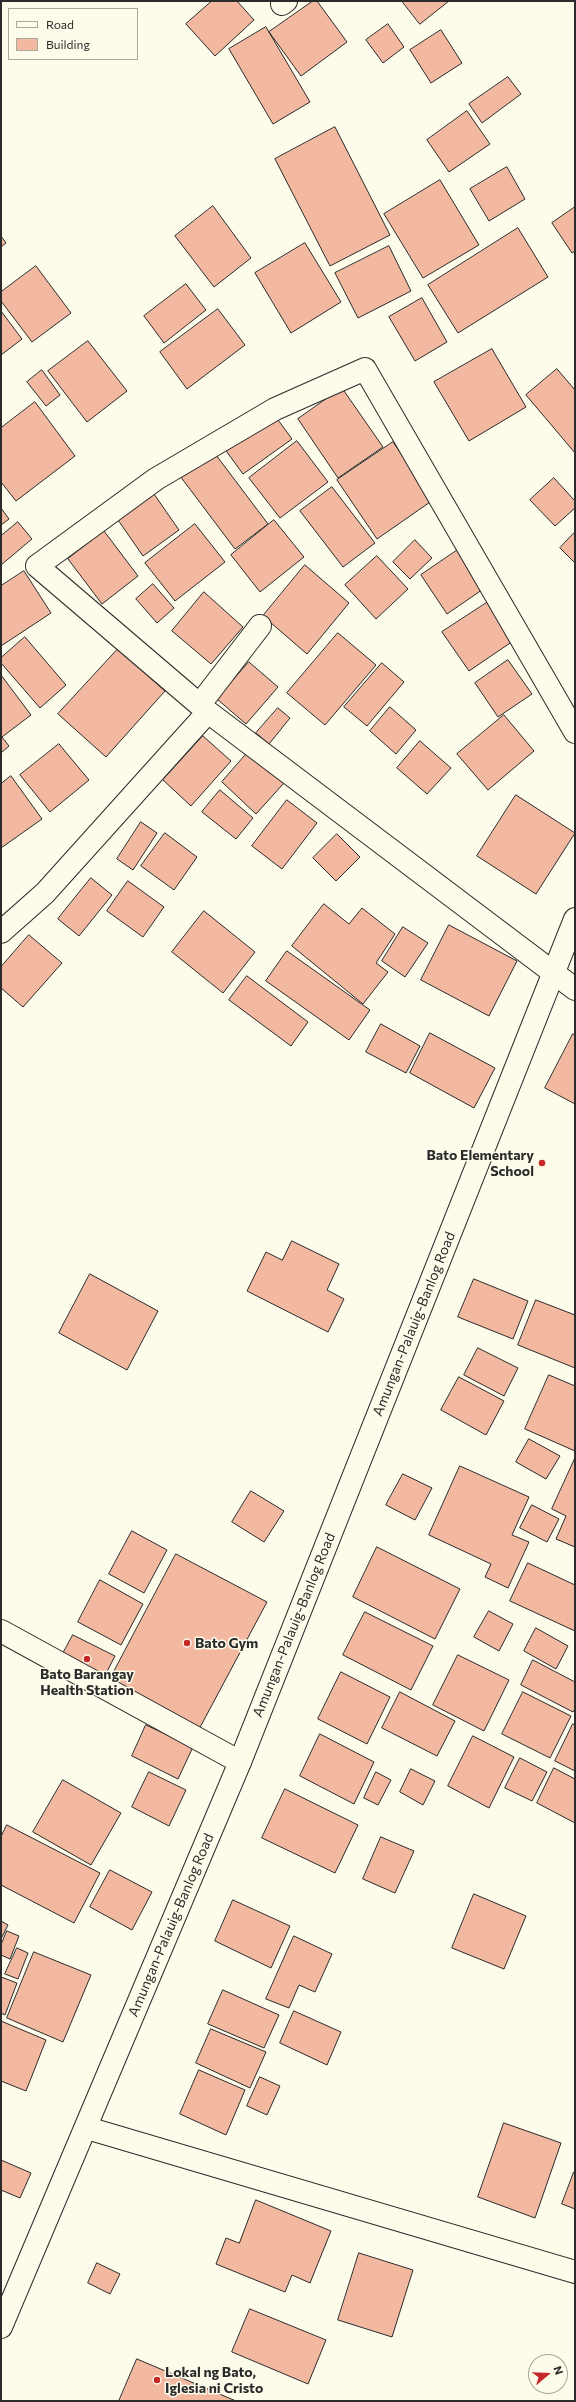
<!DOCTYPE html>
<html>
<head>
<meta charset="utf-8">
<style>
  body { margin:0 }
  #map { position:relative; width:576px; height:2402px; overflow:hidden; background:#fdfbea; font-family:Commissioner,sans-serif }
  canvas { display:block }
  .frame { position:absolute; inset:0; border:2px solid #2b2b2b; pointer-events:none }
  .legend { position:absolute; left:8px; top:8px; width:130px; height:52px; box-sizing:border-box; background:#fdfbea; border:1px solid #a9a89e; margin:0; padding:5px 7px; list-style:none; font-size:12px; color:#2b2b2b }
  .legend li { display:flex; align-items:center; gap:8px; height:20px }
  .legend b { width:20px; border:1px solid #a9a89e }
  .north { position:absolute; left:528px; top:2354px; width:40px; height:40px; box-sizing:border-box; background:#fdfbea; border:1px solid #a9a89e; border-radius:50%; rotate:71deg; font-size:11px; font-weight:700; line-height:16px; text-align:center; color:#2b2b2b }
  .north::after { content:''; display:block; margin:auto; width:14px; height:18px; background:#c62828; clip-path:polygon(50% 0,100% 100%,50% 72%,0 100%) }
</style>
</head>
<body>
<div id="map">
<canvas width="576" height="2402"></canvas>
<div class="frame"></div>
<ul class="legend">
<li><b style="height:5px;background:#fdfbea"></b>Road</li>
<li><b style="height:11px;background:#f2b8a0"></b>Building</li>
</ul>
<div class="north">N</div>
</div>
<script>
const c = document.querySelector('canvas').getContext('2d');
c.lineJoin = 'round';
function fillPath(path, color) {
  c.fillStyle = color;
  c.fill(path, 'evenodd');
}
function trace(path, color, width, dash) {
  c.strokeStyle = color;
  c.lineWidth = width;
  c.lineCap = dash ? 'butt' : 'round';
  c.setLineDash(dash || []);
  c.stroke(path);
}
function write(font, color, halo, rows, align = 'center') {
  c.font = font + ' Commissioner,sans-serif';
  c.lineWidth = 3;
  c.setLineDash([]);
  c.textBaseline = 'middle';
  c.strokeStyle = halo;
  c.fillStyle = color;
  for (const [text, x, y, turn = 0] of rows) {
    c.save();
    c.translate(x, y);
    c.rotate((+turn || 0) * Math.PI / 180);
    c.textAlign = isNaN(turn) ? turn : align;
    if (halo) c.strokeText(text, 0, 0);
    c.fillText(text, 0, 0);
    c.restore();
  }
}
const building = new Path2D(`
  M212 1H237L254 20 215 56 186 24Z
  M313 1H317L347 42 301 76 269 32Z
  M402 1H449L420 24Z
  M388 24 404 47 383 63 366 40Z
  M266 27 310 102 273 124 229 49Z
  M441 30 462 63 431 83 410 50Z
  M508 77 521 94 482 123 469 104Z
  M467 111 490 144 449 172 427 140Z
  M335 127 390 235 330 266 275 159Z
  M507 167 525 199 489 221 470 189Z
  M440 180 479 245 423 278 384 214Z
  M213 206 251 258 214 287 175 236Z
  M575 207V251L572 253 552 223Z
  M518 228 548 277 458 333 428 285Z
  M1 236 6 243 1 247Z
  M305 243 341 302 291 333 255 273Z
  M389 246 411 291 358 318 335 273Z
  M36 266 71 313 32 342 1 301V292Z
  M186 284 206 310 164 343 144 316Z
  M422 298 447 342 415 361 389 317Z
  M218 309 245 345 187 389 160 352Z
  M1 311 22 339 1 355Z
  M88 341 127 391 87 422 48 371Z
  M492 349 526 407 469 441 434 382Z
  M557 369 575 390V453L526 395Z
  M42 370 60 395 46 406 27 382Z
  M342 388 383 447 338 478 298 419Z
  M35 402 75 456 16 501 1 482V428Z
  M273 413 292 439 243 474 224 448Z
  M297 441 328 482 280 518 249 478Z
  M393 442 433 500 377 539 337 480Z
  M213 451 268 524 235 549 180 476Z
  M554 478 575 501V508L555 526 530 500Z
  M332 487 375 543 343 567 300 511Z
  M154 494 179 530 143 556 118 520Z
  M1 508 9 519 1 525Z
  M274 520 304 557 260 592 231 555Z
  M18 522 32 539 1 565V536Z
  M195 524 225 562 175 601 145 563Z
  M104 531 138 576 102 604 68 559Z
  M575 532V563L560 548Z
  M415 540 432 558 410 579 393 562Z
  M462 547 489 585 447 614 421 575Z
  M377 556 408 589 376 619 345 585Z
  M305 565 349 603 307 654 263 616Z
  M24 571 51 613 1 646V586Z
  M153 584 174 608 157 623 136 599Z
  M204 592 243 627 211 664 172 631Z
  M491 600 516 639 469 671 442 632Z
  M338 633 376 665 325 725 287 693Z
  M25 637 66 685 40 708 1 663V658Z
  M118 649 165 691 106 757 58 714Z
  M508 660 532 694 498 717 475 683Z
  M249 662 278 687 246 724 217 699Z
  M382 663 404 682 367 726 344 707Z
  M1 675 31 715 2 737 9 746 1 753Z
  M390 707 416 730 396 754 370 731Z
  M278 708 290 718 269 744 256 733Z
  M504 715 534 751 488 790 457 754Z
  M203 736 231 761 191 806 163 780Z
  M420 741 451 768 427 794 397 768Z
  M59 744 89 780 50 812 20 775Z
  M249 751 284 783 256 814 222 782Z
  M11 776 42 819 1 848V784Z
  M220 790 253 818 236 839 202 812Z
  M516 795 575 833 536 894 477 856Z
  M287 800 317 823 282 869 252 846Z
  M141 822 157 833 133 870 117 859Z
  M165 833 197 857 174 890 141 866Z
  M337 834 360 857 336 881 313 858Z
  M91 878 112 895 79 936 58 919Z
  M128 881 164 907 143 937 107 911Z
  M324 904 349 924 362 908 395 934 376 963 388 972 363 1004 292 946Z
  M204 911 255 952 223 993 172 952Z
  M449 925 517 961 489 1016 421 980Z
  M403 927 428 943 405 977 382 961Z
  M29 935 62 963 23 1007 1 988V967Z
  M287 951 370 1010 349 1040 266 981Z
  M247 976 308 1022 291 1046 229 1000Z
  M381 1024 420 1046 406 1073 366 1052Z
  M430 1033 495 1068 474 1108 410 1073Z
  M573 1034 575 1035V1104L545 1088Z
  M292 1241 339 1264 327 1290 344 1299 328 1332 247 1291 266 1252 282 1260Z
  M90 1274 158 1311 127 1370 59 1333Z
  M474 1279 528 1301 513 1339 458 1317Z
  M536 1300 575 1315V1368L518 1345Z
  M478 1348 518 1368 504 1396 464 1375Z
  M549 1375 575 1386V1451L525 1429Z
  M459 1377 504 1401 486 1435 441 1410Z
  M529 1439 560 1456 546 1479 516 1462Z
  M575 1458V1547L556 1539 566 1516 552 1509Z
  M460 1466 529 1497 512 1535 529 1542 508 1588 485 1577 491 1564 429 1535Z
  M403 1474 432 1488 415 1520 386 1505Z
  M251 1491 284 1511 264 1542 232 1522Z
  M532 1505 559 1519 547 1542 520 1528Z
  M132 1531 167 1550 144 1593 109 1574Z
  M377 1547 460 1589 435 1639 353 1597Z
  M176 1554 267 1602 197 1733 107 1685Z
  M528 1563 575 1585V1631L510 1601Z
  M100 1580 143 1604 121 1645 78 1622Z
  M489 1611 513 1624 499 1651 474 1637Z
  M365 1612 433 1646 411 1690 343 1655Z
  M536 1628 568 1646 556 1669 524 1651Z
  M73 1635 115 1656 101 1683 59 1661Z
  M458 1655 509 1680 484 1731 433 1705Z
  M533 1660 575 1682V1709L573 1712 521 1685Z
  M341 1672 390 1697 367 1744 318 1719Z
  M400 1692 455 1721 437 1756 382 1728Z
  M523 1692 571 1716 550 1758 502 1734Z
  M573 1724 575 1725V1771L555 1761Z
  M146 1725 193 1747 178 1779 132 1756Z
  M320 1734 374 1762 354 1804 300 1776Z
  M473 1736 514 1757 489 1808 448 1786Z
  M520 1758 547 1772 532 1801 505 1788Z
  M554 1768 575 1779V1823L537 1803Z
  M411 1769 435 1781 423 1805 400 1792Z
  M149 1772 186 1790 169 1826 132 1807Z
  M376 1772 391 1780 378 1805 364 1798Z
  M63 1780 121 1813 91 1865 33 1832Z
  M285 1789 358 1825 335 1873 262 1838Z
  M7 1825 100 1873 74 1923 1 1885V1837Z
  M381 1837 414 1851 395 1893 363 1879Z
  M110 1870 152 1892 132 1930 90 1907Z
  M474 1894 526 1916 504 1969 452 1948Z
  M233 1900 290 1926 271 1968 215 1941Z
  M1 1921 8 1925 1 1939Z
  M7 1931 19 1936 10 1959 1 1955V1945Z
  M294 1936 332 1954 315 1992 299 1985 289 2008 266 1999Z
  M17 1948 28 1953 18 1979 5 1974Z
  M34 1952 91 1975 63 2042 7 2018Z
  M1 1977 17 1983 5 2015 1 2013Z
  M223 1990 279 2015 264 2048 208 2024Z
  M294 2011 341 2032 327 2065 280 2043Z
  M1 2021 46 2040 26 2091 1 2081Z
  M211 2029 266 2052 250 2088 196 2063Z
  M199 2070 245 2090 226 2135 180 2114Z
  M260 2077 280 2086 267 2115 247 2106Z
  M504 2123 561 2143 535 2218 478 2197Z
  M1 2160 31 2173 20 2198 1 2190Z
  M574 2172H575V2209L562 2204Z
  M256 2200 331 2231 310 2283 292 2275 285 2292 216 2264 226 2238 239 2243Z
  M359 2253 413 2270 392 2337 338 2320Z
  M97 2263 120 2274 110 2294 88 2283Z
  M250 2309 326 2340 308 2384 232 2352Z
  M137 2359 236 2401H119Z`);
const minor = new Path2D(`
  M282 4 286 1
  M200 704 260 626
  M575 732 365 369 275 409 156 479 37 566 208 712 575 989
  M1 932 45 893 208 712
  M1 1631 240 1762
  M87 2128 575 2272`);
const secondary = new Path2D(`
  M1 2327 240 1762 575 919`);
const markers = [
  [542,1163,4,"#c62828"],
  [187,1643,4,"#c62828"],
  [87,1659,4,"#c62828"],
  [157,2380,4,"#c62828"]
];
const poiNames = [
  ["Bato Elementary",534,1155,"right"],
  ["School",534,1171,"right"],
  ["Bato Gym",195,1643],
  ["Bato Barangay",87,1674,"center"],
  ["Health Station",87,1690,"center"],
  ["Lokal ng Bato,",165,2372],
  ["Iglesia ni Cristo",165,2388]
];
const streetNames = [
  ["Amungan-Palauig-Banlog Road",414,1324,-68],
  ["Amungan-Palauig-Banlog Road",294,1625,-68],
  ["Amungan-Palauig-Banlog Road",171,1925,-67]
];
fillPath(building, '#f2b8a0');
trace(building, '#2b2b2b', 1);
trace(minor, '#2b2b2b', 24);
trace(secondary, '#2b2b2b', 24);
trace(minor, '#fdfbea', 22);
trace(secondary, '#fdfbea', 22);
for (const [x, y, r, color] of markers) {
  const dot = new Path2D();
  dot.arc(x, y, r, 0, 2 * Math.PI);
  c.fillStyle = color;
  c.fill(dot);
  trace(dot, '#fdfbea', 1.5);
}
write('bold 14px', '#2b2b2b', '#fdfbea', poiNames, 'left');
write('14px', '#2b2b2b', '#fdfbea', streetNames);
</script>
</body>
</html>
